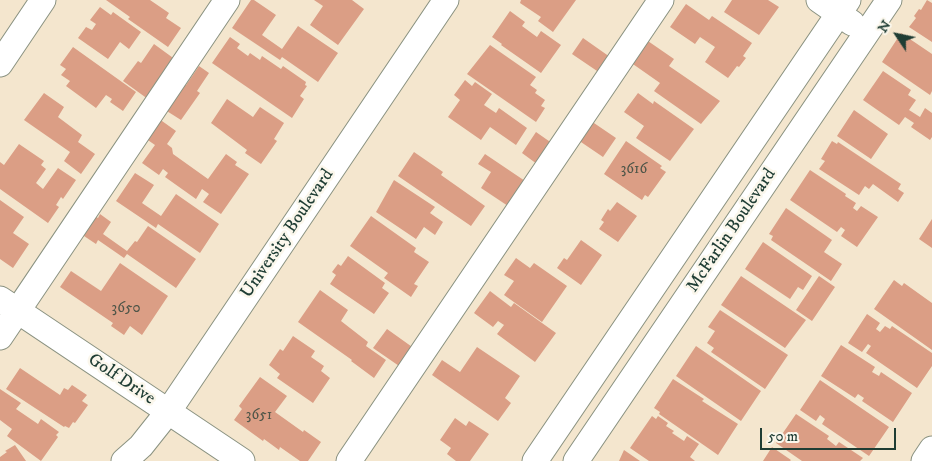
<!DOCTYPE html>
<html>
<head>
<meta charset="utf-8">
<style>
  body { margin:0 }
  #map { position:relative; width:932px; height:461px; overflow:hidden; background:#f4e6ce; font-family:"IM FELL DW Pica",serif }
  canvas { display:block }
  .north { position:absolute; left:872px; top:10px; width:50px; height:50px; -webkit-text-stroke:4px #fbf7ec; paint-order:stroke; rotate:304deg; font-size:14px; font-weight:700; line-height:20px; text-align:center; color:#1f3d34 }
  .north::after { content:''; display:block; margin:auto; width:18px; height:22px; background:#1f3d34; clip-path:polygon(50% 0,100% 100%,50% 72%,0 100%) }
  .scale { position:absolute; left:760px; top:428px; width:136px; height:22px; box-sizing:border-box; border:2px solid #1f3d34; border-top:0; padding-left:6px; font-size:15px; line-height:18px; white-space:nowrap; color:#1f3d34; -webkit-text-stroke:4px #fbf7ec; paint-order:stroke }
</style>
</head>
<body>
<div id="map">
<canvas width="932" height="461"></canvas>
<div class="north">N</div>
<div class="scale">50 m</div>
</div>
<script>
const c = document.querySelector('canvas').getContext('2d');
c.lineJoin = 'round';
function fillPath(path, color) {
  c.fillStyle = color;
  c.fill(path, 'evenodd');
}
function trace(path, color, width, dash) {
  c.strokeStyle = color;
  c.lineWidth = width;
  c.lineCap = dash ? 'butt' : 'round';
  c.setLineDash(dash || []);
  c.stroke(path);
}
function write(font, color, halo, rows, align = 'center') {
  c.font = font + ' "IM FELL DW Pica",serif';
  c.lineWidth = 5;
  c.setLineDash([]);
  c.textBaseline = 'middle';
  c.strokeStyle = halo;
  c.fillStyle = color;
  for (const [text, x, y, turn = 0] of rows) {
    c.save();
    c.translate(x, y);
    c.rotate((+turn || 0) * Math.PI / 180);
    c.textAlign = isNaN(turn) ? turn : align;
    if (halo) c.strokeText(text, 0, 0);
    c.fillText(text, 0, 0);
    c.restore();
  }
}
const building = new Path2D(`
  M106 0H150L169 13 166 18 181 28 168 47 128 19 130 17Z
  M251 0H254L276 15 262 35 282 49 298 26 338 53 318 82 282 57 280 60 232 28Z
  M314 0H352L364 9 338 45 310 25 323 6Z
  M521 0H576L553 32 538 21 541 17 520 3Z
  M732 0H768L779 7 759 35 724 12Z
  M927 0 932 3V42L909 27 916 18 914 16 919 9 921 10Z
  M686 4 709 20 712 16 752 43 743 56 746 58 739 67 737 66 728 78 705 62 715 47 700 37 695 44 670 27Z
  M100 7 111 15 113 12 141 32 129 49 120 42 108 59 78 38 86 27 92 30 96 24 90 20Z
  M510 11 525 22 522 26 537 37 541 31 561 45 541 73 501 45 502 44 492 37Z
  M901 33 932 54V91L930 95 882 62Z
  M230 37 240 44 237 48 248 56 250 53 260 60 262 56 281 69 283 66 306 82 305 85 307 86 300 96 304 99 292 118 212 63Z
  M583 38 610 57 600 73 572 54Z
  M645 39 674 59 669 66 720 101 701 124 654 91 660 83 630 62Z
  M154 44 180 63 152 102 123 81 138 61 141 63Z
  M490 45 536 77 530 85 537 90 535 93 545 100 541 106 545 108 536 122 467 74Z
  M73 47 136 92 123 111 110 102 112 99 106 95 96 108 66 86 70 81 61 75 66 69 60 65Z
  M199 66 209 73 197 91 200 93 181 120 162 108 181 81 186 85Z
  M883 71 911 90 908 95 916 100 909 110 920 117 925 108 932 113V137L930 140 911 127 914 123 905 117 899 125 863 100Z
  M465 80 472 86 475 82 492 94 484 105 496 113 499 108 527 128 516 145 490 127 481 140 448 117 460 100 454 95Z
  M44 93 64 107 58 117 82 135 78 142 95 154 81 174 64 161 70 152 24 120Z
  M638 93 653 104 654 101 694 129 670 161 636 138 644 126 624 112Z
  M227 99 253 117 260 107 284 123 274 139 277 141 261 164 245 153 247 150 211 123Z
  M854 110 888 134 871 159 837 136Z
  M155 116 176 131 167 144 172 148 173 154 208 179 226 154 237 162 235 165 249 174 221 214 203 202 209 194 202 189 196 199 165 177 168 173 163 169 159 175 142 163 155 145 142 136Z
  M591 121 616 138 603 157 578 140Z
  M536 132 556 146 541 167 522 153Z
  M626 141 662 166 660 168 666 172 648 197 645 195 642 200 604 174Z
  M832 141 837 144 838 142 901 184 898 189 904 193 898 202 873 184 869 189 865 186 859 195 819 169 825 161 821 159Z
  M19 144 44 161 41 165 46 169 36 183 43 189 58 168 76 180 63 199 61 197 56 205 59 207 48 223 0 189V162L4 165Z
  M414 152 443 172 441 175 485 206 471 226 398 176Z
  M485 154 528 183 511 208 481 188 491 172 478 164Z
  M810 170 846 194 845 196 856 203 853 208 857 211 861 206 878 217 857 247 841 236 845 230 841 227 837 232 790 200Z
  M135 173 154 185 142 203 161 216 176 194 219 224 200 253 158 224 156 228 116 201Z
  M394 180 435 207 430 213 443 222 435 235 424 227 416 239 376 212Z
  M0 200 24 217 13 233 29 244 13 268 0 259Z
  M617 202 637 216 618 242 599 229 604 222 601 220 608 209 610 211Z
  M786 208 832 240 824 252 842 264 831 281 771 240 773 236 769 234Z
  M91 213 98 218 100 214 111 222 103 234 127 251 135 241 137 242 148 226 196 259 176 288 127 254 124 258 98 240 96 244 78 232Z
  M371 216 416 248 414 252 429 262 414 284 418 286 411 297 384 278 388 273 350 246Z
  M932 219V248L919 239Z
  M581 240 602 255 581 285 557 268 564 258 567 260Z
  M763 242 812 276 803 290 798 287 790 299 745 269Z
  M348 256 385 283 382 288 389 293 374 314 330 284 336 275 332 272 338 264 341 266Z
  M516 258 530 268 534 263 567 286 542 322 504 295 514 281 504 275Z
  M120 263 168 296 142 335 130 326 124 335 111 326 113 323 60 287 71 271 101 291Z
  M741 276 806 320 785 348 721 305Z
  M819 276 835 287 812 321 796 310Z
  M894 280 902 286 904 283 932 303V350L874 309Z
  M320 290 348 310 341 321 368 342 366 346 386 360 374 378 351 361 352 360 298 322Z
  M490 291 511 307 514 303 556 333 535 362 497 334 504 325 498 321 493 327 474 313Z
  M720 310 788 355 765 389 711 352 714 348 707 343 715 331 708 327Z
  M867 314 880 323 876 329 880 332 885 326 890 329 892 326 932 353V366L917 388 866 353 871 346 868 344 862 352 848 343Z
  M387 329 415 349 402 368 373 348Z
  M293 336 315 351 311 357 324 366 321 371 330 378 313 403 277 378 280 374 269 365 280 349 283 351Z
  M841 345 875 367 872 372 879 376 881 372 912 393 893 422 862 401 864 398 858 394 855 398 821 376Z
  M696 346 761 391 741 421 676 376Z
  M477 347 520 376 505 398 511 403 498 421 432 375 442 360 460 372Z
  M20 368 60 395 64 388 68 390 72 385 87 395 82 401 88 405 75 423 73 422 69 428 65 426 64 427 6 389Z
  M260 377 287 396 275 412 303 432 304 430 321 442 308 461H300L280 447 279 450 264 439 263 441 234 420 242 409 239 406Z
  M673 379 704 399 702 401 738 424 718 455 659 414 660 412 654 408Z
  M820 380 889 427 869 456 822 424 825 419 820 415 816 421 800 410Z
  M0 389 21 403 16 409 38 424 41 419 59 432 56 435 58 437 41 461 7 436 12 429 0 420Z
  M796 414 829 436 827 439 836 446 839 442 863 458 860 461H802L776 443Z
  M652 416 656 419 658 416 668 423 666 426 674 431 672 433 684 441 687 436 699 444 690 457 695 461H649L630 448Z
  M455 418 466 426 469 421 489 434 470 461H456L447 454 451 448 440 440Z
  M15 445 26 461H0V457L7 452 5 451Z
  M772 447 791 460 790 461H763Z
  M624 450 640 461H619Z`);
const minor = new Path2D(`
  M819 0 852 23
  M0 64 43 0
  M0 299 242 461
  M0 337 227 0
  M124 461 141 446 168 412 446 0
  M349 461 661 0
  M535 461 848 0
  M576 461 889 0
  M924 461 932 449`);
const numberNames = [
  ["3616",634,170],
  ["3650",126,309],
  ["3651",259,416]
];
const streetNames = [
  ["McFarlin Boulevard",732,231,-56],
  ["University Boulevard",288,234,-56],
  ["Golf Drive",121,380,34]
];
fillPath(building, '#db9e85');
trace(minor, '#8a9281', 27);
trace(minor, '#fff', 25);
write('15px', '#4e5548', null, numberNames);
write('18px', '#1f3d34', '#fbf7ec', streetNames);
</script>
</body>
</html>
